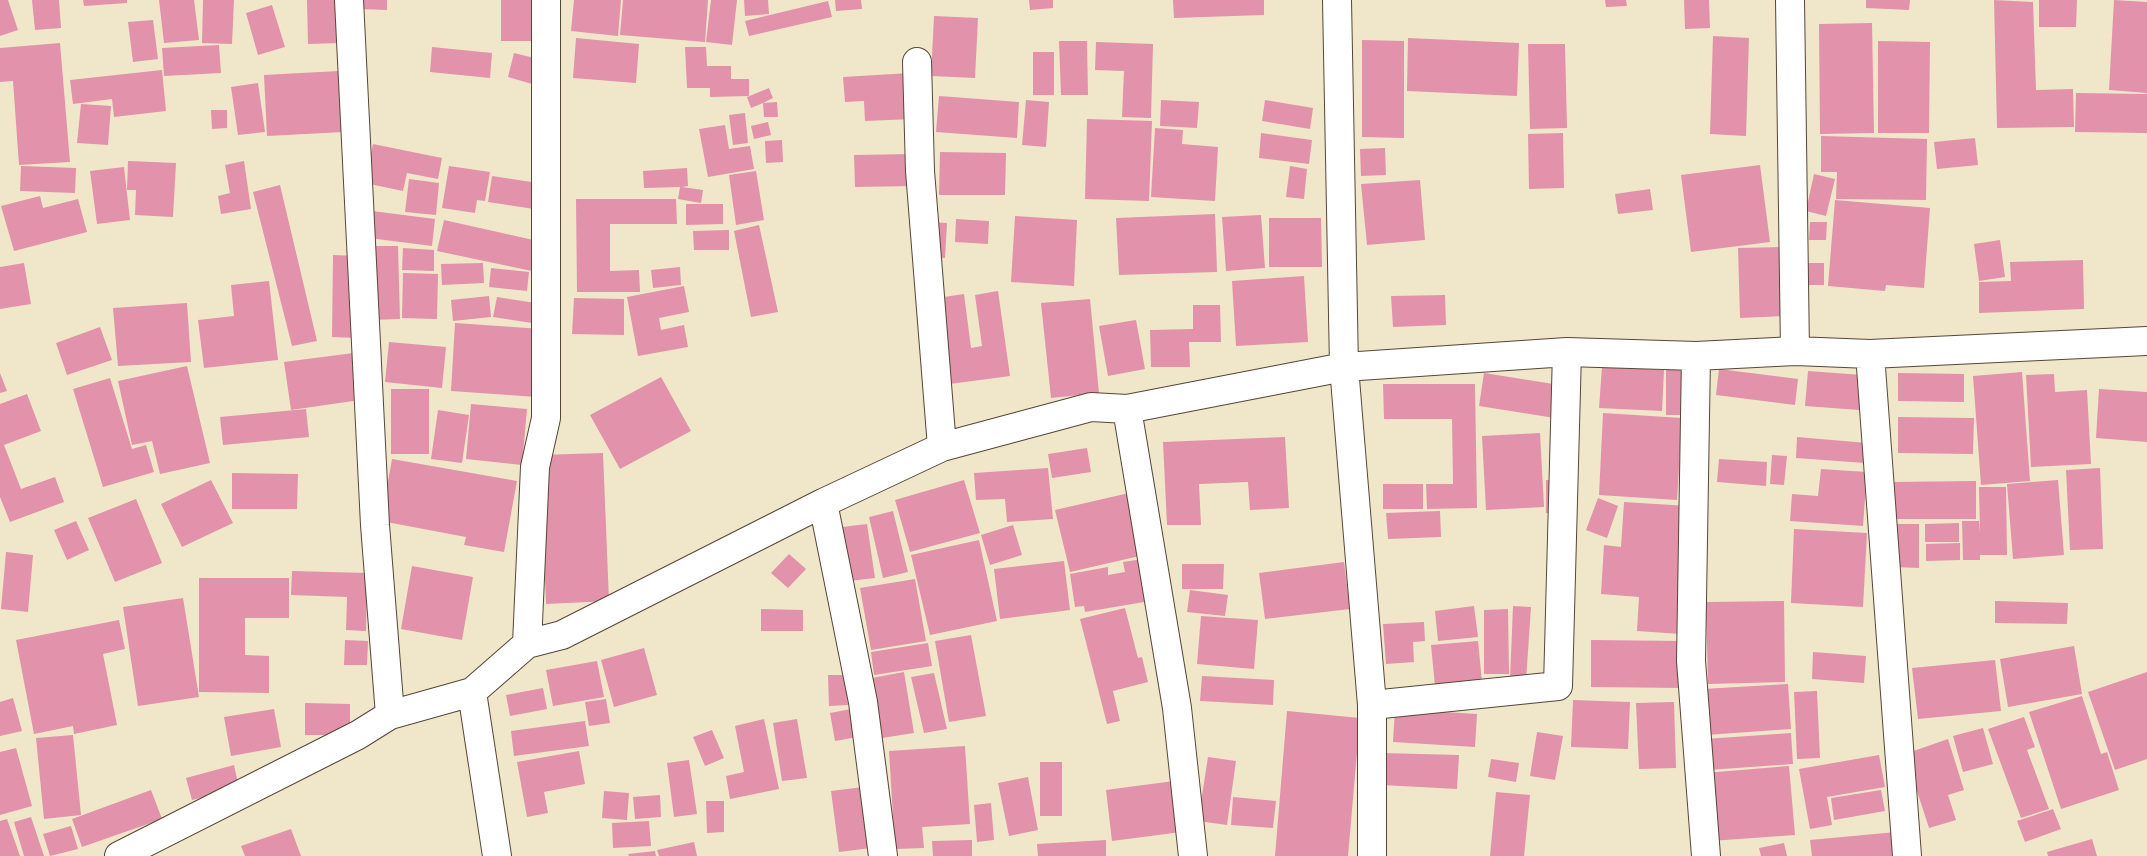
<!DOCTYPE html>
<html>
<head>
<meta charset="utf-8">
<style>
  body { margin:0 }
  canvas { display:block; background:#f0e6ca }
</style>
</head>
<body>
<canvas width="2147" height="856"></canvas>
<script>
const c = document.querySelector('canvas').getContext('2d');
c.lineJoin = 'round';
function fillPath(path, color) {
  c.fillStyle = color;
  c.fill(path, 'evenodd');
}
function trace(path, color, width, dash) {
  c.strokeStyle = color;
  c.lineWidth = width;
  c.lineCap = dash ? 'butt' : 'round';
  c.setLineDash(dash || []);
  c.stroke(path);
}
const building = new Path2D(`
  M0 0H8L18 30 0 36Z
  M32 0H59L61 28 35 30Z
  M83 0H127V3L84 6Z
  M159 0H194L199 40 164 43Z
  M203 0H234L232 44 202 43Z
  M307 0H339L340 43 308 44Z
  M357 0H387V10L357 9Z
  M501 0H532V41H501Z
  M574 0H621L618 36 571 31Z
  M623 0H708L705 42 620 35Z
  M711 0H737L732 45 706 42Z
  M744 0H768L769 14 745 16Z
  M835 0H861L862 9 836 11Z
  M1029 0H1053V8L1030 10Z
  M1173 0H1264V15L1174 18Z
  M1605 0H1626L1627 6 1606 7Z
  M1684 0H1709L1710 28 1685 29Z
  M1866 0H1910L1909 10 1866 8Z
  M1994 0 2033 2 2036 90 2073 89 2074 127 1997 128Z
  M2039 0H2077L2076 27H2039Z
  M2114 0 2147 2V93L2109 90Z
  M828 1 832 17 749 36 745 21Z
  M272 5 285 47 258 55 246 13Z
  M934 16 978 18 975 78 931 76Z
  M153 20 158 59 133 62 128 22Z
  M1872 23 1874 133 1820 134 1819 24Z
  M1713 36 1749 38 1746 136 1710 134Z
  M576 38 639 44 636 83 573 78Z
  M1408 38 1519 43 1517 96 1407 91Z
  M1362 40 1404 41V138L1362 137Z
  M1059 41H1087L1088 95H1061Z
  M1878 41 1930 42 1929 133H1878Z
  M1096 42 1153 44 1151 118 1122 117 1124 71 1095 70Z
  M60 43 70 162 19 165 13 81 0 82V48Z
  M1528 44H1565L1567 128 1530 129Z
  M219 45 221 73 164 76 162 48Z
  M432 47 492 53 490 78 430 72Z
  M685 47H706L707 66H731V79H749V96L710 97V88H687Z
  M1033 52H1054V95H1033Z
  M514 53 538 59 532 84 508 77Z
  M162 70 166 111 114 117 112 99 73 104 70 80Z
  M339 71 343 132 267 136 264 75Z
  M910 73 913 119 865 121 864 101 845 102 843 77Z
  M258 83 265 132 238 135 231 87Z
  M769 88 773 98 763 103 777 102 778 117H764L763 103 751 108 747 97Z
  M2076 93 2147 94V133L2075 132Z
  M939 96 1019 102 1017 138 936 132Z
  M1026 100 1049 102 1046 147 1022 145Z
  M1161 100 1199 102 1197 128 1160 126Z
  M1265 100 1313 108 1310 129 1262 121Z
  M81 104 111 106 108 145 77 143Z
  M211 110H227V128L212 129Z
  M745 113 748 143 733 145 729 115Z
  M1087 119 1152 121 1149 201 1085 199Z
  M768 122 771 135 754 139 751 126Z
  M725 125 729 149 750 146 754 169 708 177 699 129Z
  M1155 128 1183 130 1182 144 1218 147 1215 201 1151 197Z
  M1261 133 1312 140 1309 164 1259 158Z
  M1563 133 1564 188 1529 189 1528 134Z
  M1821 136 1927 139 1926 200 1836 199 1837 172H1821Z
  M1975 138 1978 165 1937 169 1934 142Z
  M782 140 783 162 766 163 765 141Z
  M373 144 442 158 438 179 407 173 403 191 365 183Z
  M1385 148 1386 175 1361 176 1360 149Z
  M940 152 1006 153 1005 195H939Z
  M913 154 914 186 855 187 854 155Z
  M128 161 176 163 173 217 135 215 136 190H127Z
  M244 161 251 209 221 214 218 196 230 193 225 165Z
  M1760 165 1770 242 1691 252 1681 175Z
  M21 166 76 168 75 193 20 191Z
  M449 166 490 172 485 201 477 200 475 213 442 208Z
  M1290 166 1307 169 1304 199 1286 197Z
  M124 167 130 220 97 224 90 171Z
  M687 168 688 186 682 187 703 190 701 203 678 199 680 187 644 188 643 171Z
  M756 171 764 220 736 225 729 175Z
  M1814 174 1835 179 1826 216 1806 211Z
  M492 176 538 183 534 209 488 202Z
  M409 179 439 183 436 215 405 212Z
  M1420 180 1425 240 1367 245 1361 184Z
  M280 185 317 341 292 346 253 192Z
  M1650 189 1653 210 1618 214 1615 194Z
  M40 196 43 208 78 199 87 232 14 251 1 206Z
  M576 199H676L677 224H610V271L639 270 640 292H577Z
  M1835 200 1930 208 1924 288 1886 285 1885 291 1828 286Z
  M686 204H723V224L686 225Z
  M372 211 435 219 432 246 369 238Z
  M1215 214 1217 272 1119 275 1116 218Z
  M1261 215 1265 268 1226 271 1222 217Z
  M1015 216 1077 220 1074 286 1011 282Z
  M1269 218H1321L1322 267H1269Z
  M956 219 989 221 988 244 955 242Z
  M444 220 538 241 532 271 437 251Z
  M931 222 947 223 945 258 929 257Z
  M1810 222H1827L1826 240H1809Z
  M759 225 778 312 751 317 734 231Z
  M729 230V250H694L693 231Z
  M2000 240 2005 277 1979 281 1974 244Z
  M371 246H398L400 319 373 320Z
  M1783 247 1785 316 1740 318 1738 248Z
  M403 248 434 250V271L402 270Z
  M333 255 358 256 357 338 332 337Z
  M2083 260 2084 309 1979 313V282L2011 281 2010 262Z
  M24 263 31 304 0 309V267Z
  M483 263 484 283 442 285 441 264Z
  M1807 263H1824V285H1807Z
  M680 267 681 285 653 288 651 270Z
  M491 268 529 272 527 291 489 287Z
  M403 273 438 274 437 319 402 318Z
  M1304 276 1308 342 1236 346 1232 281Z
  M269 281 278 360 204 368 198 320 234 316 231 285Z
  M684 286 689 312 659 318 661 330 684 325 688 347 638 356 627 297Z
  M998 291 1010 376 950 384 937 298 964 294 971 348 982 346 975 295Z
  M1445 295 1446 325 1393 327 1391 296Z
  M489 296 491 317 453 321 451 300Z
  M497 297 535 303 532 323 493 317Z
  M574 298 624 299V335L572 334Z
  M1090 299 1099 393 1051 398 1041 303Z
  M187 303 191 362 118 366 113 308Z
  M1193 305H1220L1221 342H1189L1190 367H1151L1150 330 1193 329Z
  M1136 320 1145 369 1108 376 1099 326Z
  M455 323 542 329 537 397 451 391Z
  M100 327 112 360 67 375 56 343Z
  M389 342 446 347 442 388 385 382Z
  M361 352 367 399 291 410 284 362Z
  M187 366 210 463 160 474 152 441 132 445 118 381Z
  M1602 367 1664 370 1662 411 1599 408Z
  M1666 369H1688V415H1666Z
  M1719 369 1798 379 1795 405 1716 395Z
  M1808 371 1862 375 1859 410 1805 406Z
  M2022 372 2030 481 1981 485 1973 376Z
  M0 373 7 391 0 393Z
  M1484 373 1566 386 1561 419 1479 406Z
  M1898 373 1964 374V402L1898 401Z
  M2054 374 2055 392 2087 390 2091 464 2031 467 2026 375Z
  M661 377 691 431 620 469 590 415Z
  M110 378 132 449 146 445 154 472 103 487 73 389Z
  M1383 384H1475L1477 508 1427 509 1426 484H1453L1452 419H1384Z
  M391 389H429V454H391Z
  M2099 389 2147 392V442L2096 438Z
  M27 394 41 431 4 445 21 489 55 477 64 502 10 522 0 497V404Z
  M471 404 527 409 522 465 466 459Z
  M306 409 309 437 223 445 220 417Z
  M438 410 469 415 462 463 431 459Z
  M1603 413 1682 418 1677 500 1599 495Z
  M1898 417 1974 418 1973 454 1898 453Z
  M1540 433 1544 507 1486 510 1482 436Z
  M1285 437 1289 508 1250 510 1248 482 1199 484 1201 525H1167L1163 442Z
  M1797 437 1867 443 1865 463 1796 458Z
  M1087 448 1091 472 1052 478 1048 454Z
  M603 453 609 601 546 604 540 455Z
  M1772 455 1787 456 1784 485 1770 484Z
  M392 459 517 481 504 552 464 545 466 537 381 521Z
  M1719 459 1767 462 1766 486 1717 482Z
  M1048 468 1053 519 1007 522 1005 499 976 500 974 473Z
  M2100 468 2103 549 2070 550 2066 470Z
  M1821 469 1867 472 1863 526 1790 521 1792 494 1818 496Z
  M232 473 298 474 297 509H232Z
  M211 480 233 523 182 547 161 504Z
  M964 480 980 533 910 552 895 500Z
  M1546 480 1563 481V514L1546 513Z
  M2058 480 2064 555 2013 559 2007 484Z
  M1976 481V519H1893L1892 482Z
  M1383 484H1423V509H1383Z
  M1979 487H2006L2007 555H1980V560H1963L1962 521H1979L1980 533Z
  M1129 493 1144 555 1070 572 1055 510Z
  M1598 498 1618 506 1607 538 1586 530Z
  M136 499 162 563 115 582 88 518Z
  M1624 502 1688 506 1681 634 1637 631 1639 597 1601 594 1604 545 1621 547Z
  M893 511 908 572 883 578 869 517Z
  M1440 511 1441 537 1388 539 1386 513Z
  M76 521 89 550 67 560 54 530Z
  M1959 523V542H1925V524Z
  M867 524 875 578 849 581 842 527Z
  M1895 524H1919V568L1894 567Z
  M1013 525 1022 555 990 565 981 535Z
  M1794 529 1867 533 1863 607 1791 603Z
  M979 540 997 621 930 635 911 555Z
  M1960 543V560L1926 561V544Z
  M6 552 33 555 28 612 1 609Z
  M789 554 806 569 788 588 771 573Z
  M1143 559 1150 601 1085 612 1084 606 1075 607 1070 574 1108 567V575L1125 572 1123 562Z
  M1064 561 1070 610 1000 619 994 569Z
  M1344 562 1350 609 1265 619 1259 573Z
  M1182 564H1224L1223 589H1182Z
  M412 566 473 577 462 640 401 629Z
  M292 571 367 573 366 631 346 630 347 597 291 595Z
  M199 578H289V618H245V655L269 656V693L199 692Z
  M915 579 926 641 871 650 860 588Z
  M1190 590 1228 595 1225 616 1187 612Z
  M183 598 199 697 138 706 123 607Z
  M1784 601 1785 682 1708 684 1706 602Z
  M1995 601 2068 603 2067 624 1995 623Z
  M1474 606 1478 637 1438 641 1435 611Z
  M1513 606 1531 607 1526 681 1510 680Z
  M1125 608 1138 658 1142 657 1148 682 1113 691 1120 721 1107 724 1080 619Z
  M761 609 803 610V631H761Z
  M1508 609 1509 674H1484V610Z
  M1201 616 1258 620 1254 669 1197 664Z
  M119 620 125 649 103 654 117 725 74 734 73 726 34 734 16 640Z
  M1424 622 1425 641 1413 642 1414 662 1386 664 1383 624Z
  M971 635 986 716 949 722 935 641Z
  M345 640 368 641 367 665H344Z
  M1591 640 1682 641V688L1591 687Z
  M1478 641 1482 682 1435 686 1431 645Z
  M928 643 932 666 874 675 871 652Z
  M2074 646 2082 694 2008 707 2000 659Z
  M644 648 657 695 614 707 601 660Z
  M1813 652 1866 656 1864 683 1812 679Z
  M1995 660 2001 711 1918 719 1912 668Z
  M597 661 604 697 553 706 546 670Z
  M904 672 914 733 882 738 872 678Z
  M2147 672V759L2115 770 2088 692Z
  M934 673 947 729 924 733 911 677Z
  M828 675H846L848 705 829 706Z
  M1202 676 1274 680 1273 705 1200 701Z
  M1788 684 1791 729 1706 735 1703 689Z
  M543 688 547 709 510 716 506 695Z
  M1817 691 1820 758 1797 759 1794 692Z
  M2082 696 2101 754 2107 752 2119 790 2061 809 2029 712Z
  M13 698 22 731 0 736V702Z
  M606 699 610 723 589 726 585 702Z
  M1573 700 1630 702 1628 749 1571 747Z
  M1674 702 1676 768 1639 769 1636 703Z
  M305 703 350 704V735H305Z
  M274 709 281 747 231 756 224 717Z
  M851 709 857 737 835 741 830 713Z
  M1395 709 1477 714 1475 747 1393 742Z
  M1287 711 1360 718 1348 856H1275Z
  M2024 717 2035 747 2027 750 2049 809 2021 818 1988 729Z
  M764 719 779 789 730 799 726 776 744 772 735 726Z
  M797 719 807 778 782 781 773 723Z
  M585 721 589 746 514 756 511 731Z
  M1983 728 1993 764 1963 772 1953 736Z
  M712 730 724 758 705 766 693 737Z
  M1537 732 1563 736 1555 780 1530 776Z
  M1791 733 1793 764 1708 770 1705 739Z
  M73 735 81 815 44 819 36 738Z
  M1948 739 1964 790 1948 795 1956 820 1929 828 1905 754Z
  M965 746 970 824 922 827 924 848 895 849 889 751Z
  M16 748 32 806 0 815V752Z
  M579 751 585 784 544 792 548 813 527 817 517 762Z
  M1382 753 1459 755 1457 789 1382 785Z
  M1879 755 1885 787 1827 797 1832 825 1810 829 1799 769Z
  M1208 757 1236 761 1227 825 1198 821Z
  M1491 759 1519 763 1516 782 1488 777Z
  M689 760 697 814 674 817 667 763Z
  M1040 762H1062V816H1040Z
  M234 765 239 788 192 800 186 778Z
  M1789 766 1795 835 1711 841 1705 773Z
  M1028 777 1038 830 1009 836 998 783Z
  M1174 781 1181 832 1112 841 1106 790Z
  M863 787 871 848 839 852 831 791Z
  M151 790 162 819 82 847 72 819Z
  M1881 790 1885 811 1834 820 1831 798Z
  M604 791 629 793 627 820 602 818Z
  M1496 792 1530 795 1524 856H1490Z
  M660 795 661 817 635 819 633 797Z
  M1233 797 1276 801 1273 828 1231 825Z
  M706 801H724V832L707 833Z
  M991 803 994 840 977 842 974 805Z
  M2053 809 2061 829 2025 842 2017 821Z
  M31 817 44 856H24L14 822Z
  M7 819 20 856H0V821Z
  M649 821 651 846 613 848 612 823Z
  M71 826 78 849 50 856 43 834Z
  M291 829 301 856H245L241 846Z
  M1896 832 1899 856H1812L1810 840Z
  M2092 839 2097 856H2048L2047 852Z
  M972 840V856H933L932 841Z
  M1106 840V856H1038L1037 844Z
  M694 842 697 856H659L657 850Z
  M1784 843 1787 856H1761L1759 848Z
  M655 851 656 856H629L628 854Z`);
const minor = new Path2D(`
  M349 0 375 525 390 715
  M1337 0 1344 367 1372 705V856
  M1790 0 1795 351
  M917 62 920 171 942 447
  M1870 354 1907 856
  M1696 356 1691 661 1706 856
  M1127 409 1177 708 1193 856
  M823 503 863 702 883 856
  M527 644 535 467 546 418V0
  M472 692 497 856
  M1372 705 1558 686 1567 352
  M119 856 358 735 390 715 472 692 527 644 562 635 823 503 942 447 1091 407 1127 409 1344 367 1567 352 1696 356 1795 351 1870 354 2147 341`);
fillPath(building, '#e392ab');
trace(minor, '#564638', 30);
trace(minor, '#fff', 28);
</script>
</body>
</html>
